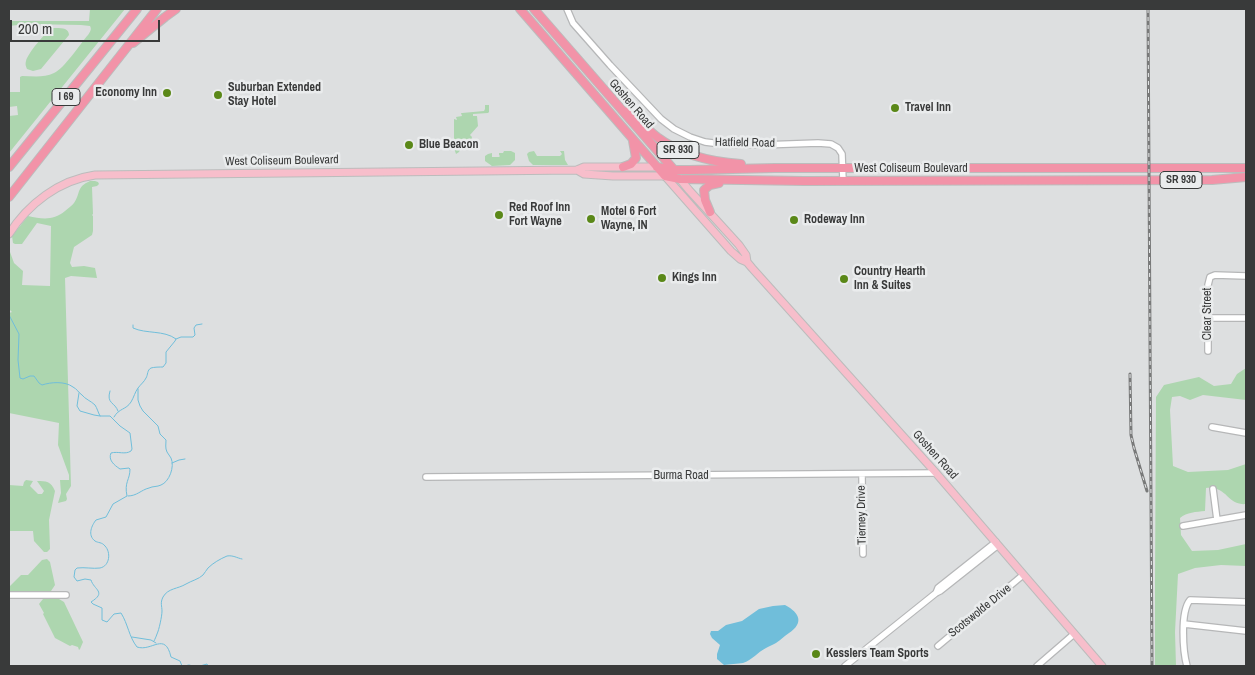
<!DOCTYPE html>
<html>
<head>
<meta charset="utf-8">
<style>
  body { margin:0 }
  #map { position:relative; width:1255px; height:675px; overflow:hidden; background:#dddfe0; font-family:"Archivo Narrow",sans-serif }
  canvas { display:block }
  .frame { position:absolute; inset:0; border:10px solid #393a3a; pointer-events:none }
  .scale { position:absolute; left:10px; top:20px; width:150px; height:22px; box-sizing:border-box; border:2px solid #393a3a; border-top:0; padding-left:6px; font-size:15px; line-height:18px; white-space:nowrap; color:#393a3a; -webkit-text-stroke:4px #eaeced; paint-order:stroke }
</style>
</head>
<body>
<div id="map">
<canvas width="1255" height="675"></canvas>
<div class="frame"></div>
<div class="scale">200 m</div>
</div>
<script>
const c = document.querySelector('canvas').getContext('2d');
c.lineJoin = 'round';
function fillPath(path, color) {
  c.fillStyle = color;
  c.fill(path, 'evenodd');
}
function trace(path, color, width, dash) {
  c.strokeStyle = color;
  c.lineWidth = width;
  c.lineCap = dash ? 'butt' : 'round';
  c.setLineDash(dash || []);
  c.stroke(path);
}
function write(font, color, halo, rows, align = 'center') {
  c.font = font + ' "Archivo Narrow",sans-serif';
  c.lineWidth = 5;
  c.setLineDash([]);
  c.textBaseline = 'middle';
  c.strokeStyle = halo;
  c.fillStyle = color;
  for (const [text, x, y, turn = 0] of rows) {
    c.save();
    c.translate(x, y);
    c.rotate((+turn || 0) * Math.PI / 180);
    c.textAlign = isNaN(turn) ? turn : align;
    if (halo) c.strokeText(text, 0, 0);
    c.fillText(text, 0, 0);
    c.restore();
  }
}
const green = new Path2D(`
  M90 9H125L9 153V122H10V118H9V116L18 115 17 106 9 107V92H20V77L22 76C32 76 44 78 54 73 64 69 80 44 88 35 90 32 92 29 90 26L81 25 26 24 9 26V21H89Z
  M52 28C59 28 69 27 69 35L41 69 33 71 27 69C26 66 25 65 26 61 28 53 45 33 52 28Z
  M485 105H489V112L488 113 473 114V116H477L478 126 470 135 472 137 471 140 468 142H459L461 148 459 152 456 154 454 148V119L457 120 456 117 462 116 461 113H462L484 111 485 109Z
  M504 151H511L515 153V160L510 165 492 166 485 161V156L488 154 492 153V157H499L500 156 499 155V153H503Z
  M534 151 537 156H560L562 154 560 151H564L565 160 568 165H533L529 161 527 154 529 152Z
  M90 181H95L98 182 99 184 97 186 92 187 93 214 92 215 93 216V231L92 235 74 247 70 263 72 267 84 266 95 268 97 278 71 276 65 278 71 486 66 494 67 499 66 501 58 503 61 493 60 480H69V475L58 445 59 423 9 413V313L12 312 9 309V251L10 252 14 263 23 271 22 285 50 286 51 226 37 223 22 244H15L13 243 12 236 28 216C42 219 53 221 65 211 68 208 72 206 74 203 81 193 76 187 90 181Z
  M1246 368V400L1203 395 1190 400 1180 396 1172 397 1170 410 1173 466 1188 472 1228 470 1246 464V504C1227 506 1228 486 1206 488L1205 511C1196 512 1187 512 1180 518L1181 535 1192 551 1218 550 1246 544V566L1221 565 1195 568 1178 574 1175 632 1176 666H1155V582L1156 397 1164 385 1199 377 1214 386 1231 384 1237 374Z
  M26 480 33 481 30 486 38 494H42L44 491 37 481C46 481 51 481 55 491L49 520 50 549 47 552H44L34 541 33 531H9V485L23 486 24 482Z
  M47 559 50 562 55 585 51 591 47 592H9V587L21 575H28L42 560Z
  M43 599H59L64 602 83 642 80 649 79 650 78 647 72 645 70 646 55 638 43 614 44 613 39 604Z`);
const water = new Path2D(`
  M785 605C800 613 804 623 789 633 784 636 781 640 776 643 773 645 769 646 766 648 758 652 752 660 743 663 738 664 729 664 724 665L717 659V654L720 645 712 638 710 634 711 631H718L726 625 742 621 759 609 773 606Z`);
const stream = new Path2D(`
  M9 315 19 334 18 360 20 378 23 379 30 376H34L39 383 42 385C51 382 65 381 73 387 77 389 79 393 82 395 85 399 91 401 95 405 97 408 98 412 100 416H110L120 426 130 433 132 449 131 451C125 455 118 451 111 453 108 460 114 465 120 469L129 468 130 469C130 480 124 482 127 496L113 504 106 517 96 520C92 525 87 535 95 541 98 543 102 542 105 546 111 552 110 566 100 568 93 569 85 567 77 568L75 570 74 577 77 581 85 579 91 580C94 590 107 592 91 602L93 604 102 608V620L107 622 114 614 121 613C128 624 129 637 137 647 152 652 165 631 171 657L180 661 182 666
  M176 339 181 337H193L195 335 194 328 196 325 202 324
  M110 391C106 404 115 402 118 411
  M79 393 77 406 80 411 94 415 100 416
  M114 417C119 408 126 410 131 402 134 397 135 392 138 388 141 384 144 382 146 378 148 375 147 370 151 368 154 367 160 367 163 367L166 363V352L175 341 176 339C164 330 146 334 133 328V325
  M172 463 179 460 185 459
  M128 496C137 496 141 490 149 488 153 486 157 487 161 485 169 482 175 467 171 458 170 456 168 454 167 452 165 448 166 444 166 440L160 434 158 426 143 411 140 406 138 400V389
  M132 637 151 640 156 643
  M154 641C155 639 156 637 157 634 159 630 162 616 162 611 162 606 160 603 163 597 168 588 178 589 186 584 191 581 199 579 203 575 205 573 206 570 208 568 213 563 220 559 227 556 233 555 237 558 242 559
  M184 666 189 665 193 666
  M200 666 207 664 208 666`);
const minor = new Path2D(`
  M567 9 573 23 610 65 661 119 674 129 690 137 705 142 721 144 762 145 818 143 831 144 838 148 842 154 843 181
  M1208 318H1246
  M1208 351V285L1210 277 1215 275 1246 276
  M1212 427 1246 433
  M862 475 863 554
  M426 477 936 473
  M1213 489 1217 520
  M1183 526 1246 515
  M936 593 938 588 996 542
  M9 595H66
  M1184 624 1246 631
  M938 646 1023 575
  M845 666 936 593 940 591 998 545
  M1037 666 1074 634
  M1187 666C1183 652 1180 612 1190 600L1246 602`);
const major = new Path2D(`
  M577 170 584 174 613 176H665L731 251 740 259 747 262
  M680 179 689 190 739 245 746 255 747 262 752 268 936 473 1102 666
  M9 234C28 204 59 180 95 175L577 170 584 167H657`);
const highway = new Path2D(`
  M520 9 665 176 680 179 804 181 1212 180 1246 177
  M534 9 675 171
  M133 43 165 17 176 9
  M628 111C637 119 647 129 657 137 681 155 711 162 741 164
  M9 167 137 9
  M623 167 631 164 636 158 633 141
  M657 167 673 170H689L775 168H1246
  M9 197 157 9
  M710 212 705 200 704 190 710 185 719 183`);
const rail = new Path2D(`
  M1148 9 1152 666
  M1130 374 1131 435 1134 448 1147 491`);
const markers = [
  [167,93,5,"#5a8818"],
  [218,95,5,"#5a8818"],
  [895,108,5,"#5a8818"],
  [409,145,5,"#5a8818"],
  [499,215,5,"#5a8818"],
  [591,219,5,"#5a8818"],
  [794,220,5,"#5a8818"],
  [662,278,5,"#5a8818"],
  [844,279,5,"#5a8818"],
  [816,654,5,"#5a8818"]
];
const shields = [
  [66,97,28],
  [678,150,42],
  [1181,180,42]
];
const shieldNames = [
  ["I 69",66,97],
  ["SR 930",678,150],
  ["SR 930",1181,180]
];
const poiNames = [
  ["Suburban Extended",228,88],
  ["Stay Hotel",228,102],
  ["Economy Inn",157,93,"right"],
  ["Travel Inn",905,108],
  ["Blue Beacon",419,145],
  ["Red Roof Inn",509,208],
  ["Fort Wayne",509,222],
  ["Motel 6 Fort",601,212],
  ["Wayne, IN",601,226],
  ["Rodeway Inn",804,220],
  ["Country Hearth",854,272],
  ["Inn & Suites",854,286],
  ["Kings Inn",672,278],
  ["Kesslers Team Sports",826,654]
];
const streetNames = [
  ["Goshen Road",631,104,49],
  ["Hatfield Road",745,143,1],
  ["West Coliseum Boulevard",282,161,-1],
  ["West Coliseum Boulevard",911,169],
  ["Clear Street",1208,314,-90],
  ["Goshen Road",935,455,48],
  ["Burma Road",681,476],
  ["Tierney Drive",862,515,-91],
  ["Scotswolde Drive",980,611,-39]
];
fillPath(green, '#add6af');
fillPath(water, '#70beda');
trace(stream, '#70beda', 1);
trace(minor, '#b6b7b8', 8);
trace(major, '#bcbcbc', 9);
trace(highway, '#bcbcbc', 10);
trace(minor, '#fff', 5.5);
trace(major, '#f7becb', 7);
trace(highway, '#f293a8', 8);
trace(rail, '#787979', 3);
trace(rail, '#eaeced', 1, [4]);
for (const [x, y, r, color] of markers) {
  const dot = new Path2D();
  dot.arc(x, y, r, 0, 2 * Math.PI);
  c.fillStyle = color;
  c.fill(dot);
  trace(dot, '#eaeced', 2);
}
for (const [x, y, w] of shields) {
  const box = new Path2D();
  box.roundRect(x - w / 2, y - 8.5, w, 17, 4);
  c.fillStyle = '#eaeced';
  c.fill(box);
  trace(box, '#393a3a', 1);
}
write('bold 11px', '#393a3a', null, shieldNames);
write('bold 12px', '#393a3a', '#eaeced', poiNames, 'left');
write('12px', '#393a3a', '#eaeced', streetNames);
</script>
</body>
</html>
